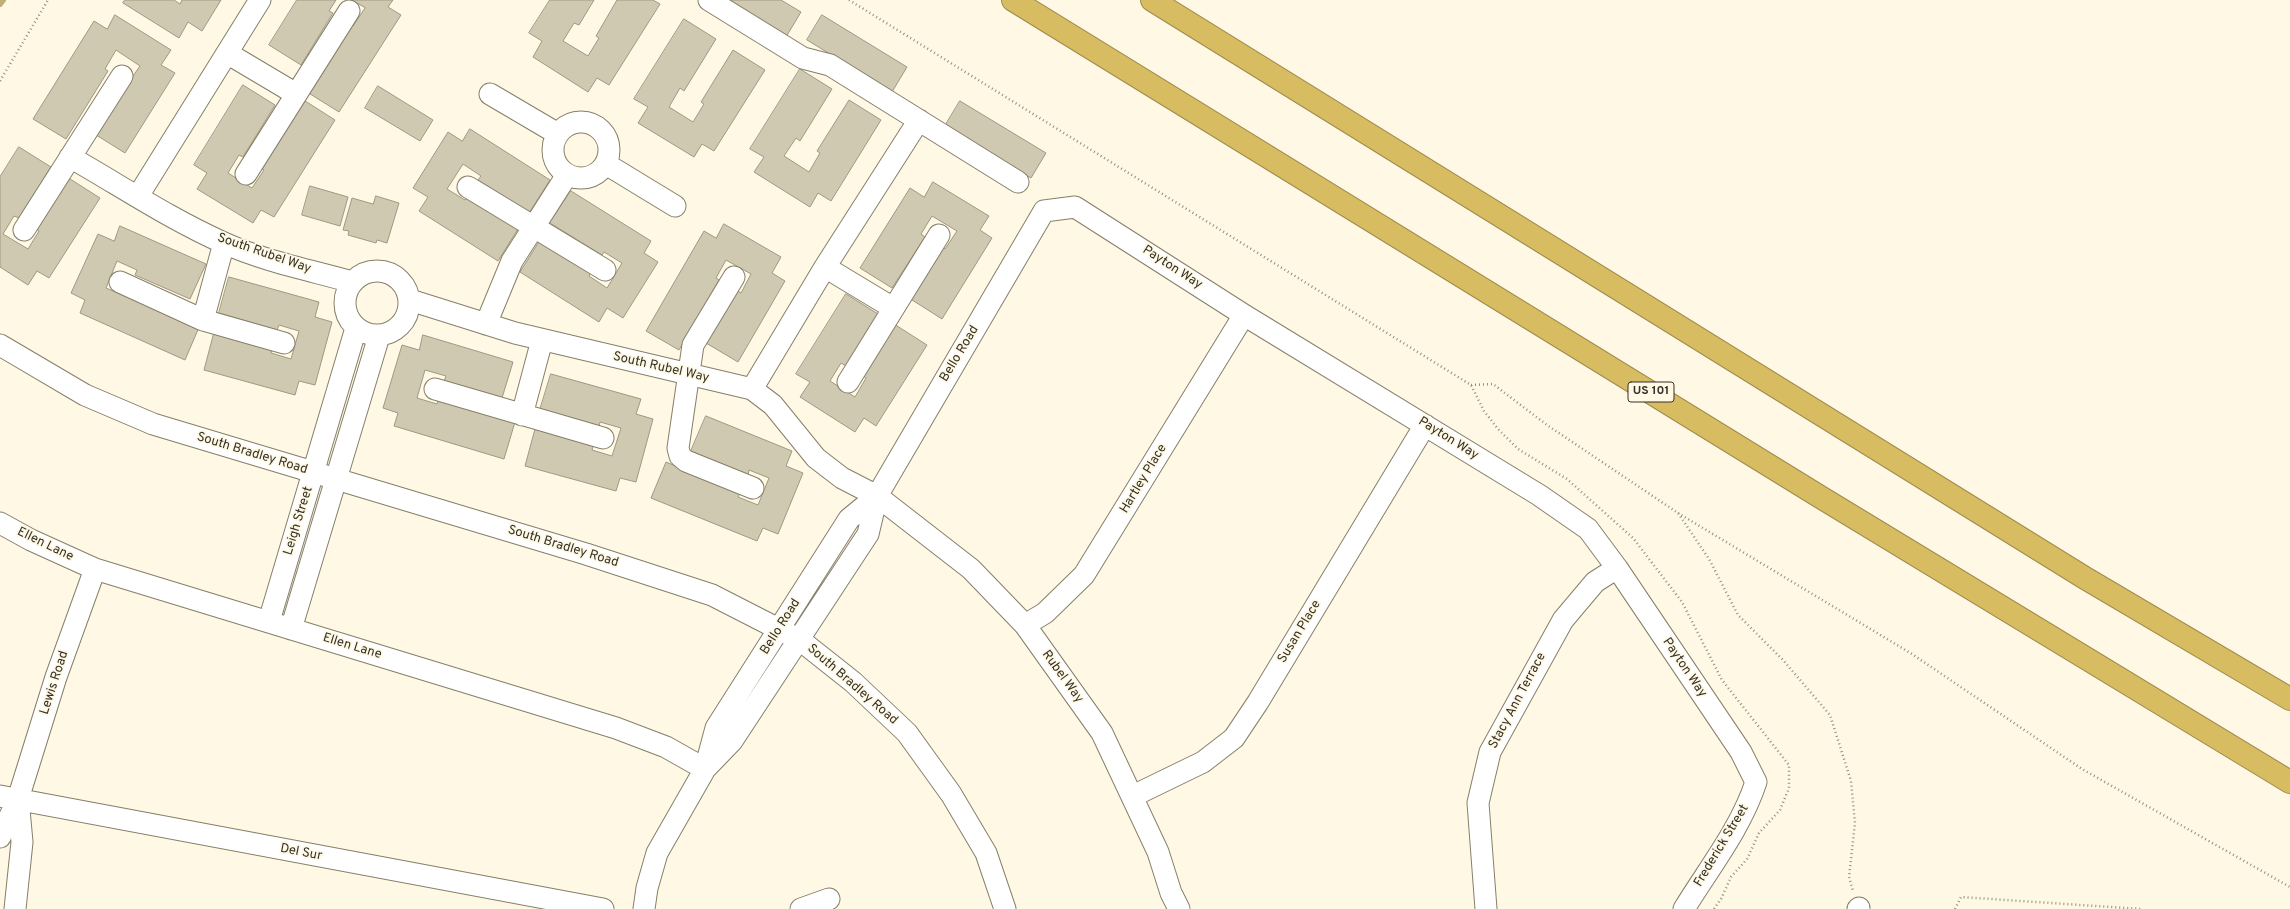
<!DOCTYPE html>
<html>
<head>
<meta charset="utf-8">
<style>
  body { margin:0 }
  canvas { display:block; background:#fef8e4 }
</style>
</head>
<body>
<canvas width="2290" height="909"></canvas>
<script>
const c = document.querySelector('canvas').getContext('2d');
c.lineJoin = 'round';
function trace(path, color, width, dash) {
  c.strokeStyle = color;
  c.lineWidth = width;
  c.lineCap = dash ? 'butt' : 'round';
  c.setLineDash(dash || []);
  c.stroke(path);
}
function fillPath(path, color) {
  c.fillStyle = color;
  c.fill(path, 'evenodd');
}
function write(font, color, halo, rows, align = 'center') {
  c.font = font + ' Overpass,sans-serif';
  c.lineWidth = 3.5;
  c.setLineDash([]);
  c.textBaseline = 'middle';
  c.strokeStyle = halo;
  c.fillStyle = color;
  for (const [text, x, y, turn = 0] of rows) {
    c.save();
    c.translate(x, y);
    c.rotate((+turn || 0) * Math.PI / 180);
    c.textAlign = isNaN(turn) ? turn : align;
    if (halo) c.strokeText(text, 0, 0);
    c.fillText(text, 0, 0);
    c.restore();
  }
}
const stream = new Path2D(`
  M0 4 3 0`);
const building = new Path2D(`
  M125 0H174L180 4 182 0H221L202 31 188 22 179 38 123 3Z
  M297 0H336L329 11 333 13 301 65 269 45Z
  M352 0H393L388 7 401 15 339 112 307 92 350 24 353 26 365 8Z
  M550 0H594L579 25 574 23 563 41 588 56 599 38 596 36 617 0H653L660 4 609 85 597 78 588 92 533 57 542 41 529 33Z
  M725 0H781L801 12 786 37Z
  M115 15 171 50 161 65 175 73 125 153 93 133 140 66 116 50 105 69 108 71 66 139 33 119 94 21 107 29Z
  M822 15 907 67 892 92 807 40Z
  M684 19 716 39 684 91 680 88 669 107 693 122 704 104 701 102 733 50 765 70 714 151 702 144 694 157 638 123 648 107 634 99Z
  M800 69 832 89 800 141 796 138 784 156 809 172 820 153 817 151 849 100 881 120 831 201 818 193 810 207 754 172 764 157 750 149Z
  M243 85 275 105 243 157 239 155 228 173 252 188 264 170 260 168 302 99 335 120 274 217 261 210 253 223 197 189 207 173 194 165Z
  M378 86 433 120 420 141 365 108Z
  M960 101 1046 153 1031 178 945 126Z
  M470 129 550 180 529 213 478 180 481 176 463 164 447 189 465 200 468 196 518 229 498 261 419 211 428 197 413 188 448 132 462 141Z
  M19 147 51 167 19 218 14 216 3 234 28 249 39 231 36 229 67 177 100 198 49 278 37 271 28 285 0 267V177Z
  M933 182 989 216 980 230 992 238 942 319 909 298 942 247 945 249 957 231 932 216 921 234 925 237 892 288 860 268 910 188 924 197Z
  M310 186 348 197 340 226 302 215Z
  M571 191 651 241 644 253 658 262 623 318 607 308 599 322 520 272 540 240 591 272 589 276 607 288 622 263 604 252 602 255 550 223Z
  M376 196 399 203 387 243 377 240 376 243 348 235 349 231 343 230 352 198 373 204Z
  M724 224 781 257 772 273 785 281 738 362 706 343 736 290 741 293 751 274 726 260 716 278 719 280 679 350 646 331 704 231 716 238Z
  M120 226 206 264 190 299 135 275 137 270 117 261 106 288 125 296 127 293 200 325 185 360 80 313 85 300 71 293 98 234 114 241Z
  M229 277 319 302 315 317 332 322 315 385 299 381 295 395 204 370 214 332 272 349 271 353 291 359 299 331 279 325 277 330 219 313Z
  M846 294 878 314 846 366 841 363 830 381 855 397 866 378 863 376 894 324 927 345 876 426 864 418 855 432 800 397 810 382 796 374Z
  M423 335 513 362 502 398 444 381 446 376 425 370 417 398 437 404 438 400 515 422 504 459 394 426 398 413 383 408 402 345 419 350Z
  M551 374 641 399 636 414 653 419 636 482 620 478 616 491 525 466 535 429 593 446 592 450 612 456 621 428 600 422 599 427 540 410Z
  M706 416 792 451 786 466 803 473 778 534 763 528 757 541 651 498 666 462 740 493 738 497 758 505 769 478 749 470 748 475 691 451Z`);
const path = new Path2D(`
  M849 0 1471 385 1484 411 1498 429 1518 449 1567 479 1633 538 1682 602 1722 680 1789 765V788L1780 810 1759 833 1747 859 1731 877 1721 899 1714 909
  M0 81 48 0
  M1471 385 1493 384 1547 425 1678 513 1709 559 1738 615 1783 660 1830 715 1851 781 1855 823 1849 877 1853 891
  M1678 513 1912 654 2082 769 2290 887
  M1955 909 1961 897 2141 909`);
const minor = new Path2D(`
  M709 0 803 58 830 65 1018 182
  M227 53 296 94
  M490 94 558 134
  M553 150a28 28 0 1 1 56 0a28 28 0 1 1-56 0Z
  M70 157C121 186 170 219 224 243 264 261 309 270 352 282
  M606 164 675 206
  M246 174 349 11
  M468 187 605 270
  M138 196 260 0
  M24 230 122 76
  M825 267 893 308
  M345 303a32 32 0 1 1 64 0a32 32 0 1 1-64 0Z
  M734 277 693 345 678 448 680 456 686 461 753 488
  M120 282 203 320 284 343
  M410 300 515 333 752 389 773 405 816 458 842 478 877 496 971 569 1025 625 1102 733 1158 852 1171 893 1179 909
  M203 320 224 243
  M486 324 512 261 567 175
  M0 345 85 395 153 424 586 554 712 595 800 640 853 682 907 733 951 794 986 853 1005 909
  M848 382 939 235
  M435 389 603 438
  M752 389 825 267 919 120
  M522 415 542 340
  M0 523 31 540 95 569 616 728 666 747 705 769
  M269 621 356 328
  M1025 625 1045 613 1084 575 1244 315
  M291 629 379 336
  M705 769 732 741 868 534 877 496 1044 211 1075 207 1244 315 1539 495 1588 529 1617 568 1741 752 1756 782C1741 828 1709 868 1684 909
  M0 796 603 909
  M1133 796 1203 762 1234 738 1258 702 1425 425
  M0 837 18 799 56 677 95 569
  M15 909 22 842 18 799
  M644 909 647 888 657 853 705 769 716 728 849 519 877 496
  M801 909 829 899
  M1486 909 1478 803 1490 752 1563 620 1595 582 1617 568
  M1858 909 1859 908`);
const highway = new Path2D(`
  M1013 0 1822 498 2290 782
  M1152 0 2085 578 2290 699`);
const shields = [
  [1651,392,46]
];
const shieldNames = [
  ["US 101",1651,392]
];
const streetNames = [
  ["South Rubel Way",264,254,19],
  ["Payton Way",1172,268,33],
  ["Bello Road",960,354,-59],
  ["South Rubel Way",661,368,13],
  ["Payton Way",1448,439,32],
  ["South Bradley Road",252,454,17],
  ["Hartley Place",1144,479,-59],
  ["Leigh Street",299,521,-73],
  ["Ellen Lane",45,545,26],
  ["South Bradley Road",563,547,17],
  ["Bello Road",781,627,-58],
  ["Susan Place",1300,632,-59],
  ["Ellen Lane",352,647,17],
  ["Payton Way",1684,668,56],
  ["Rubel Way",1062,677,54],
  ["Lewis Road",55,683,-72],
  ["South Bradley Road",852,685,41],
  ["Stacy Ann Terrace",1518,701,-62],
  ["Frederick Street",1722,846,-59],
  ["Del Sur",301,853,11]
];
trace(stream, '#c1af75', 6);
fillPath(building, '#d0c9b1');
trace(building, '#9f9882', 1);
trace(minor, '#867f69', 23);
trace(highway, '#9f8b4e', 24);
trace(path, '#938f80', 2.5, [1, 3]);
trace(minor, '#fff', 21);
trace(highway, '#d8bc62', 22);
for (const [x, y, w] of shields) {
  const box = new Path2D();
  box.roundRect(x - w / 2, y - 10, w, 20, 3);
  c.fillStyle = '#fef8e4';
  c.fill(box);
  trace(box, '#343128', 1);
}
write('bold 12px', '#343128', null, shieldNames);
write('13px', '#343128', '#fef8e4', streetNames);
</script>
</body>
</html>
